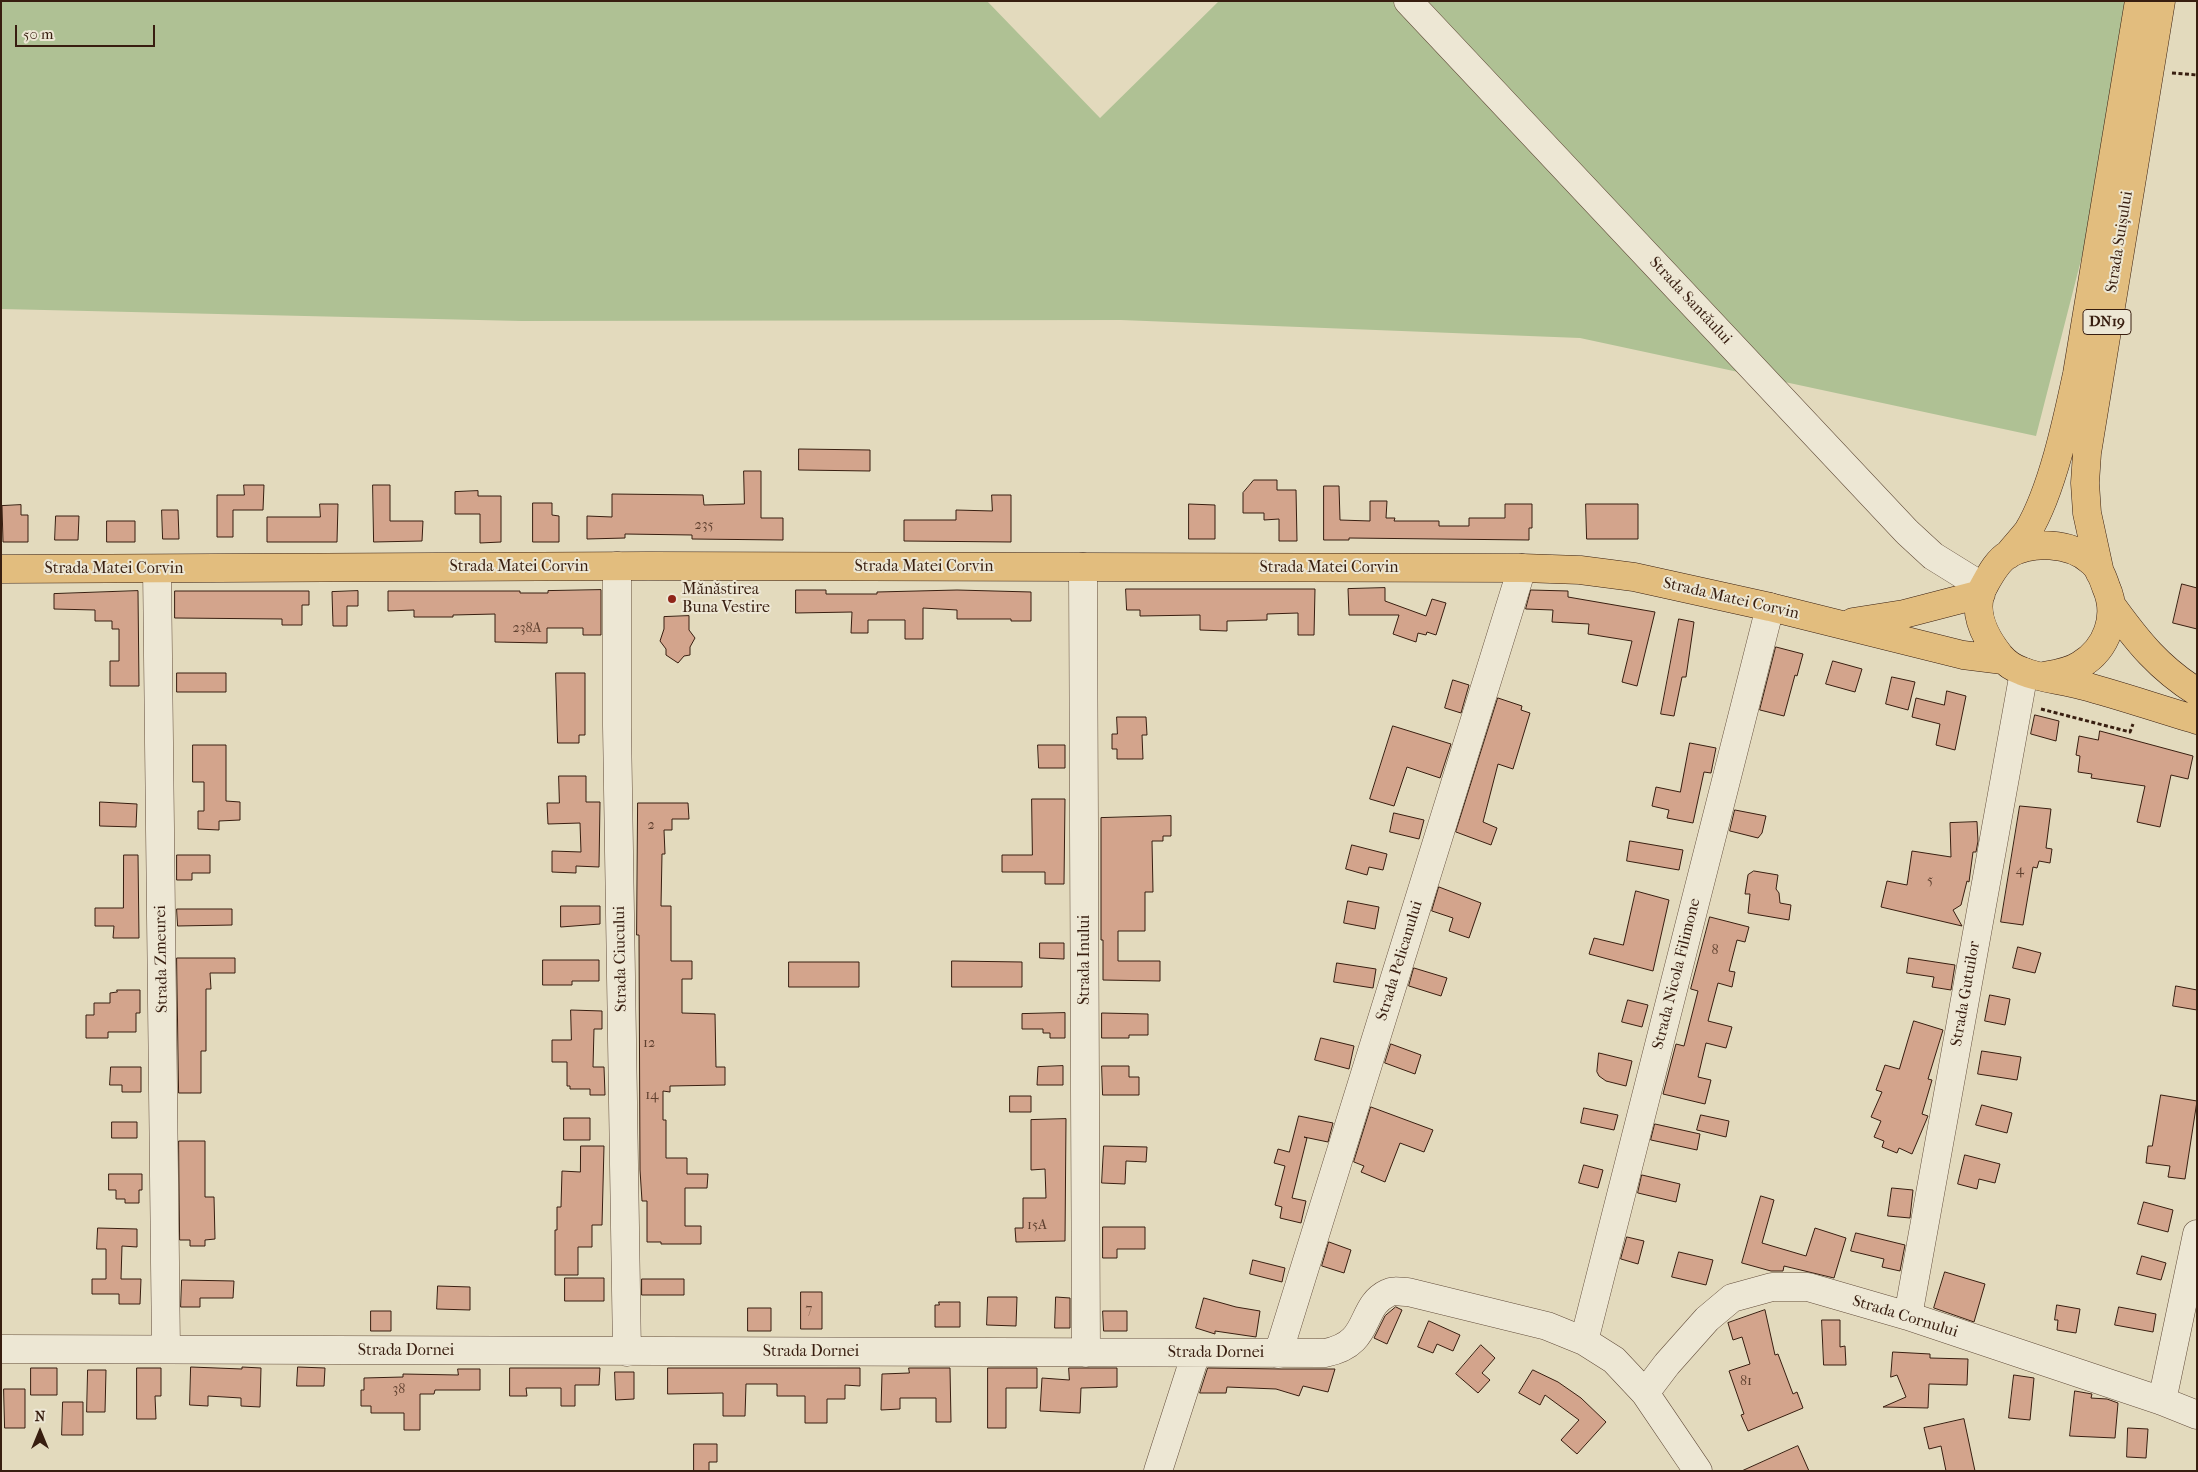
<!DOCTYPE html>
<html>
<head>
<meta charset="utf-8">
<style>
  body { margin:0 }
  #map { position:relative; width:2198px; height:1472px; overflow:hidden; background:#e3dabd; font-family:"IM FELL French Canon",serif }
  canvas { display:block }
  .frame { position:absolute; inset:0; border:2px solid #381e10; pointer-events:none }
  .north { position:absolute; left:15px; top:1407px; width:50px; height:50px; -webkit-text-stroke:4px #ede7d4; paint-order:stroke; rotate:0deg; font-size:14px; font-weight:700; line-height:20px; text-align:center; color:#381e10 }
  .north::after { content:''; display:block; margin:auto; width:18px; height:22px; background:#381e10; clip-path:polygon(50% 0,100% 100%,50% 72%,0 100%) }
  .scale { position:absolute; left:15px; top:25px; width:140px; height:22px; box-sizing:border-box; border:2px solid #381e10; border-top:0; padding-left:6px; font-size:15px; line-height:18px; white-space:nowrap; color:#381e10; -webkit-text-stroke:4px #ede7d4; paint-order:stroke }
</style>
</head>
<body>
<div id="map">
<canvas width="2198" height="1472"></canvas>
<div class="frame"></div>
<div class="north">N</div>
<div class="scale">50 m</div>
</div>
<script>
const c = document.querySelector('canvas').getContext('2d');
c.lineJoin = 'round';
function fillPath(path, color) {
  c.fillStyle = color;
  c.fill(path, 'evenodd');
}
function trace(path, color, width, dash) {
  c.strokeStyle = color;
  c.lineWidth = width;
  c.lineCap = dash ? 'butt' : 'round';
  c.setLineDash(dash || []);
  c.stroke(path);
}
function write(font, color, halo, rows, align = 'center') {
  c.font = font + ' "IM FELL French Canon",serif';
  c.lineWidth = 4;
  c.setLineDash([]);
  c.textBaseline = 'middle';
  c.strokeStyle = halo;
  c.fillStyle = color;
  for (const [text, x, y, turn = 0] of rows) {
    c.save();
    c.translate(x, y);
    c.rotate((+turn || 0) * Math.PI / 180);
    c.textAlign = isNaN(turn) ? turn : align;
    if (halo) c.strokeText(text, 0, 0);
    c.fillText(text, 0, 0);
    c.restore();
  }
}
const green = new Path2D(`
  M1 1H987L1100 118 1219 1H2132L2105 166 2036 436 1580 338 1121 320 522 321 1 309Z`);
const building = new Path2D(`
  M799 449 870 450V471L799 470Z
  M744 471H761V518H783V540L692 539V535L625 534V538L587 539V516L612 517V494L703 495 704 505 744 504Z
  M1254 480H1277V490H1296L1297 541H1279V519L1264 520V513H1243V493Z
  M244 485H264L263 510H233V537H217V495H244Z
  M373 485H390V521H423L422 541 374 542Z
  M1324 486H1339L1340 520 1370 521V501H1387L1386 518H1395L1394 521H1439V526H1469V518H1505V504H1532V528H1529V540L1349 538V540H1324Z
  M478 491V496H501V542L480 543V514H455V492Z
  M992 495H1011V542L904 541V520H956V510L992 511Z
  M533 503H552V515L559 516V542H533Z
  M320 504H338L337 542H267V517H320Z
  M1189 504 1215 505V539H1189Z
  M1586 504H1638V539H1587Z
  M21 505V515H28V542H3L2 506Z
  M162 510H178L179 539H163Z
  M56 516H79L78 540H55Z
  M107 521H135V542H107Z
  M2182 584 2197 588V629L2173 623Z
  M1385 588V601L1426 616 1432 599 1446 603 1436 635 1427 632 1426 635 1418 633 1416 642 1393 634 1399 615H1349L1348 589Z
  M1126 589H1315L1314 635H1298V613L1267 614V620L1227 621V631L1200 630V615L1140 616V610H1127Z
  M601 590V635H583V628H547V643L495 642V614L453 615V617H414V610L388 611V591H520V593H548V591Z
  M796 590H826V594H877V592L957 590 1031 592V621H1011V619H957V610L923 608V639H905V620H868V633H851L852 612 796 613Z
  M1531 590 1568 591V597L1655 612 1637 686 1622 682 1632 641 1588 634 1589 624 1552 622 1553 610 1526 609Z
  M138 591 139 686H110V661H119V629H112V621H95V610L54 609V594Z
  M175 591H309V605H302V625H282V619L175 618Z
  M358 591V606H347V626H333L332 592Z
  M689 616V630L695 638 690 647V655L684 656 678 663 666 655V649L660 641 664 629V617Z
  M1679 619 1694 622 1686 677H1682L1674 716 1661 714Z
  M1776 647 1803 654 1797 676 1795 675 1784 716 1760 710Z
  M1833 661 1862 669 1855 692 1826 684Z
  M177 673H226V692H177Z
  M556 673H585V735H579V743H558Z
  M1892 677 1915 682 1908 710 1886 704Z
  M1453 680 1469 685 1461 713 1445 708Z
  M1947 691 1966 696 1955 750 1936 745 1940 724 1912 717 1916 698 1944 705Z
  M1498 698 1522 706 1521 710 1530 713 1513 769 1498 764 1483 822 1497 828 1491 845 1456 832Z
  M2035 715 2059 721 2056 741 2031 734Z
  M1117 717H1146L1147 735H1142L1143 759H1117V749H1112V734H1117Z
  M1393 726 1451 744 1440 778 1407 767 1394 806 1370 799Z
  M2100 731 2193 756 2188 779 2171 775 2160 827 2137 822 2145 786 2091 778 2092 774 2078 772 2080 756 2076 755 2079 736 2098 740Z
  M1690 743 1716 748 1711 773 1704 772 1693 823 1667 818 1669 810 1652 806 1656 787 1680 792Z
  M193 745H226V801L240 802V820L219 821V830L198 829V811H204V782H193Z
  M1038 745H1065V768H1039Z
  M559 776H586V802H600L599 867 576 866V873L552 872V851L581 852 580 823 548 824 547 803H559Z
  M1032 799H1065L1064 884H1045V872H1002V855H1032Z
  M100 802 137 804 136 827 100 826Z
  M638 803H688L689 819H672V830H664L665 854H662L661 906H671V961H692V979H682V1013L715 1014 716 1067H725V1085L670 1086V1092L663 1091V1120H666V1158H687V1174H708L707 1188H685V1226H701V1244H661V1242H647V1201H642L640 1170 639 935H637Z
  M2020 806 2051 809 2046 848 2052 849 2050 863 2039 861 2037 868 2033 867 2023 925 2001 922Z
  M1735 810 1766 816 1762 833 1758 838 1730 831Z
  M1394 813 1424 820 1419 839 1390 832Z
  M1171 816V836H1163V841H1152L1153 892H1145V931H1118V961H1160V981L1103 980V940H1101V818Z
  M1977 822 1978 841 1976 852H1973L1969 882 1967 881 1961 905 1953 910 1962 926 1881 907 1887 881 1907 885 1912 851 1951 857 1950 823Z
  M1630 841 1683 850 1679 870 1627 861Z
  M1352 845 1387 854 1383 870 1369 867 1367 875 1346 869Z
  M124 855H138L139 938H113L114 926H95V908H123Z
  M177 855H210V873H192V880H177Z
  M1754 871 1778 875 1776 889 1779 893 1780 903 1791 905 1789 920 1748 913 1750 894H1745L1748 875Z
  M1439 887 1481 903 1469 938 1449 931 1453 918 1432 911Z
  M1636 891 1669 900 1653 971 1589 954 1594 938 1623 945Z
  M1348 901 1379 907 1375 929 1344 923Z
  M561 906H600V924L561 927Z
  M177 909H232V925L178 926Z
  M1710 917 1749 927 1745 942 1737 940 1729 971 1735 972 1732 987 1718 983 1708 1021 1732 1027 1726 1048 1706 1043 1698 1077 1711 1080 1705 1104 1663 1094 1676 1044 1684 1046 1698 991 1691 989Z
  M1040 943H1064V959L1040 958Z
  M2018 947 2041 953 2035 973 2013 968Z
  M177 958H235V973H210L211 989H206V1051H201V1093H179Z
  M1909 958 1955 965 1951 990 1932 987 1934 977 1907 973Z
  M543 960H599V981H572V985H543Z
  M952 961 1022 962V987H952Z
  M789 962H859V987H789Z
  M1337 963 1376 969 1373 988 1334 982Z
  M1414 968 1447 978 1441 996 1409 986Z
  M2176 986 2197 990V1010L2173 1006Z
  M117 990H140V1013H136V1032H108V1038H86V1015H94V1003H110V993L117 992Z
  M1990 995 2010 999 2005 1025 1985 1021Z
  M1628 1000 1648 1005 1642 1027 1622 1022Z
  M571 1010 602 1011V1029H594L593 1067H604L605 1095H590V1089H570V1086H567V1062H552V1040H571Z
  M1065 1013V1038H1050V1033H1043V1029H1022V1014Z
  M1102 1013 1148 1014V1035H1129V1038H1102Z
  M1914 1021 1943 1030 1928 1079 1932 1080 1922 1114 1928 1116 1912 1154 1899 1148 1897 1153 1882 1147 1884 1141 1874 1137 1881 1121 1871 1117 1882 1092 1876 1090 1885 1065 1899 1069Z
  M1321 1038 1354 1046 1349 1069 1315 1060Z
  M1391 1044 1421 1055 1415 1074 1385 1063Z
  M1982 1051 2021 1057 2017 1080 1978 1074Z
  M1599 1053 1632 1061 1626 1086 1606 1081 1599 1076 1597 1072Z
  M1063 1066V1085H1037L1038 1067Z
  M1102 1066H1129V1077H1139V1095H1103Z
  M111 1067H141V1092H122V1085H110Z
  M2161 1095 2197 1101 2185 1179 2168 1177 2170 1166 2146 1163 2148 1146H2152Z
  M1010 1096H1031V1112H1010Z
  M1982 1105 2012 1113 2007 1133 1976 1125Z
  M1371 1107 1433 1130 1424 1152 1400 1143 1385 1182 1361 1172 1364 1166 1354 1162Z
  M1584 1108 1618 1115 1614 1130 1581 1123Z
  M1701 1115 1729 1121 1726 1137 1697 1130Z
  M1299 1116 1333 1123 1328 1142 1304 1137 1307 1138 1292 1198 1306 1201 1301 1223 1280 1218 1282 1207 1275 1205 1285 1166 1274 1163 1278 1149 1289 1152Z
  M564 1118H590V1140H564Z
  M1066 1119 1065 1241 1016 1242 1015 1228H1023V1198H1046L1045 1169 1031 1170V1120Z
  M112 1122H137V1138H112Z
  M1655 1124 1700 1134 1697 1150 1651 1140Z
  M179 1141H205V1197H214L215 1239 205 1240V1246H190V1240H180Z
  M581 1146H604L602 1225H592V1247H578V1275H555V1230H557V1207H561L562 1171 580 1172Z
  M1104 1146 1147 1147 1146 1162 1126 1161 1125 1184 1102 1183Z
  M1965 1155 2000 1164 1995 1183 1979 1179 1977 1189 1958 1184Z
  M1584 1165 1603 1170 1598 1188 1579 1183Z
  M109 1174H142V1190H139V1203H125V1199H116V1190H109Z
  M1642 1175 1680 1184 1676 1202 1638 1193Z
  M1892 1188 1913 1190 1910 1218 1888 1216Z
  M1761 1196 1774 1200 1762 1243 1806 1256 1815 1228 1846 1238 1834 1278 1784 1266 1783 1271H1771L1742 1263Z
  M2144 1202 2173 1210 2168 1232 2138 1224Z
  M1103 1227H1145V1249H1117V1258H1103Z
  M98 1228 137 1229V1247L122 1246 121 1279H141L140 1304H119V1294H92V1279H106V1249H97Z
  M1856 1233 1905 1245 1900 1271 1882 1267 1884 1259 1851 1251Z
  M1627 1237 1644 1241 1638 1264 1621 1259Z
  M1329 1242 1351 1250 1344 1273 1322 1266Z
  M1679 1252 1713 1260 1706 1285 1672 1277Z
  M2142 1256 2166 1263 2161 1280 2137 1274Z
  M1253 1260 1285 1268 1282 1282 1250 1274Z
  M1945 1272 1985 1284 1974 1322 1934 1308Z
  M565 1278H604V1301H565Z
  M642 1279H684V1295H642Z
  M182 1280 234 1281 233 1298H200V1307H181Z
  M438 1286 470 1287V1310L437 1309Z
  M801 1292H822V1329H801Z
  M988 1297H1017L1016 1326 987 1325Z
  M1056 1297 1070 1298V1328H1055Z
  M1204 1298 1236 1307 1260 1311 1256 1337 1215 1331V1334L1196 1328Z
  M939 1302H960V1327H935V1305H939Z
  M2057 1305 2080 1309 2076 1333 2057 1330 2058 1320H2055Z
  M1396 1307 1402 1310 1387 1344 1374 1338 1385 1316Z
  M2119 1307 2156 1314 2153 1332 2115 1325Z
  M748 1308H771V1331H748Z
  M1765 1310 1775 1355 1778 1354 1793 1394 1797 1392 1803 1408 1748 1431 1741 1415 1744 1414 1729 1371 1750 1364 1742 1337 1733 1340 1728 1323Z
  M371 1311H391V1331H371Z
  M1103 1311H1127V1331H1104Z
  M1822 1320H1840V1347L1845 1346 1846 1365H1824Z
  M1429 1321 1460 1335 1453 1351 1437 1344 1433 1353 1418 1347Z
  M1481 1345 1495 1358 1482 1373 1490 1380 1478 1393 1456 1374Z
  M1893 1352 1930 1354V1358L1968 1359 1967 1385 1929 1384 1928 1408 1883 1407 1906 1397 1897 1375 1891 1377Z
  M191 1367 242 1369V1367L261 1368 260 1407 241 1406V1398L208 1396V1406L190 1405Z
  M298 1367 325 1368 324 1386H297Z
  M31 1368H57V1395H31Z
  M137 1368H161V1396H155L156 1419H137Z
  M510 1368H600L599 1385H575V1406H561V1388H526L527 1396H510Z
  M668 1368H860V1386L845 1385V1399H827V1423H805V1396H777V1384H746L745 1416H723V1393L668 1394Z
  M909 1368H950L951 1422H936V1398H900V1409L881 1410 882 1374 909 1373Z
  M988 1368H1037V1388H1006V1428H988Z
  M1069 1368H1117V1387L1081 1388 1080 1413 1040 1411 1042 1378 1069 1380Z
  M1208 1368 1281 1369H1335L1328 1392 1303 1386 1299 1396 1276 1389 1227 1387 1226 1393H1200Z
  M458 1369H480V1390H435L434 1394H420V1430H404V1413H371V1406H361V1390H364V1378L403 1377V1374L458 1375Z
  M88 1370H106L105 1412H87Z
  M1533 1370 1558 1382 1581 1398 1606 1422 1577 1454 1561 1440 1579 1420 1545 1395 1540 1405 1519 1393Z
  M615 1372H634V1399L616 1400Z
  M2014 1375 2034 1378 2030 1420 2009 1418Z
  M4 1389H25V1428H5Z
  M2075 1391 2092 1394 2091 1398 2107 1399 2118 1403 2115 1438 2070 1436Z
  M63 1402H83V1435H62Z
  M1964 1419 1975 1471H1946L1941 1446 1929 1449 1924 1428Z
  M2128 1428 2148 1429 2146 1458 2127 1457Z
  M694 1444H717V1462H709V1471H694Z
  M1798 1446 1809 1471H1742Z`);
const path = new Path2D(`
  M2172 73 2197 75
  M2041 709 2130 732 2133 724`);
const minor = new Path2D(`
  M1408 1 1907 532 1933 556 1983 587
  M617 566V726L627 1352
  M1083 567 1086 1353
  M157 569 166 1349
  M1908 1316 2024 672
  M1584 1341 1770 607
  M1 1349 1325 1353C1373 1344 1358 1307 1388 1293 1393 1290 1402 1292 1408 1292L1547 1326 1584 1341 1614 1360 1645 1393 1698 1471
  M1278 1354 1522 568
  M1645 1393 1667 1364 1707 1319 1732 1298 1772 1287H1808L1908 1316 2162 1401 2197 1415
  M2162 1401 2197 1234
  M1158 1471 1196 1353`);
const major = new Path2D(`
  M2008 555C2014 547 2022 539 2028 531 2052 491 2067 421 2077 374L2139 1
  M1 569 648 566 1522 568 1580 570 1634 577 1770 607 1963 655 2003 660
  M2100 573 2087 513 2085 483 2087 453 2161 1
  M2112 606C2138 642 2159 668 2197 692
  M1853 622 1904 614 1981 594
  M2044 676C2056 674 2070 672 2080 665 2107 649 2119 616 2106 587 2103 578 2099 567 2091 561 2070 542 2032 541 2009 554 1998 560 1991 573 1985 584 1970 608 1984 636 2000 656 2006 663 2013 668 2022 671 2041 679 2064 680 2084 686 2122 696 2159 709 2197 720`);
const markers = [
  [672,599,5,"#8f2418"]
];
const numberNames = [
  ["235",704,526],
  ["238A",527,629],
  ["2",651,826],
  ["4",2020,871],
  ["5",1930,881],
  ["8",1715,951],
  ["12",649,1044],
  ["14",652,1096],
  ["15A",1037,1226],
  ["7",809,1310],
  ["81",1746,1382],
  ["38",399,1390]
];
const shields = [
  [2107,322,48]
];
const shieldNames = [
  ["DN19",2107,322]
];
const streetNames = [
  ["Strada Suișului",2120,242,-81],
  ["Strada Santăului",1690,301,47],
  ["Strada Matei Corvin",519,567],
  ["Strada Matei Corvin",924,567],
  ["Strada Matei Corvin",1329,568],
  ["Strada Matei Corvin",114,569],
  ["Strada Matei Corvin",1731,599,13],
  ["Strada Zmeurei",162,959,-91],
  ["Strada Ciucului",621,959,-91],
  ["Strada Inului",1085,960,-90],
  ["Strada Pelicanului",1400,961,-73],
  ["Strada Nicola Filimone",1677,974,-76],
  ["Strada Gutuilor",1966,994,-80],
  ["Strada Cornului",1905,1317,17],
  ["Strada Dornei",406,1351],
  ["Strada Dornei",811,1352],
  ["Strada Dornei",1216,1353]
];
const poiNames = [
  ["Mănăstirea",682,590],
  ["Buna Vestire",682,608]
];
fillPath(green, '#afc194');
fillPath(building, '#d3a48c');
trace(building, '#381e10', 1);
trace(minor, '#634d3b', 29);
trace(major, '#381e10', 29);
trace(path, '#381e10', 3, [4, 2.5]);
trace(minor, '#ede7d4', 28);
trace(major, '#e2bd7e', 28);
for (const [x, y, r, color] of markers) {
  const dot = new Path2D();
  dot.arc(x, y, r, 0, 2 * Math.PI);
  c.fillStyle = color;
  c.fill(dot);
  trace(dot, '#ede7d4', 2);
}
write('14px', '#5f402f', null, numberNames);
for (const [x, y, w] of shields) {
  const box = new Path2D();
  box.roundRect(x - w / 2, y - 12.5, w, 25, 4);
  c.fillStyle = '#ede7d4';
  c.fill(box);
  trace(box, '#381e10', 1);
}
write('bold 15px', '#381e10', null, shieldNames);
write('16px', '#381e10', '#ede7d4', streetNames);
write('16px', '#381e10', '#ede7d4', poiNames, 'left');
</script>
</body>
</html>
